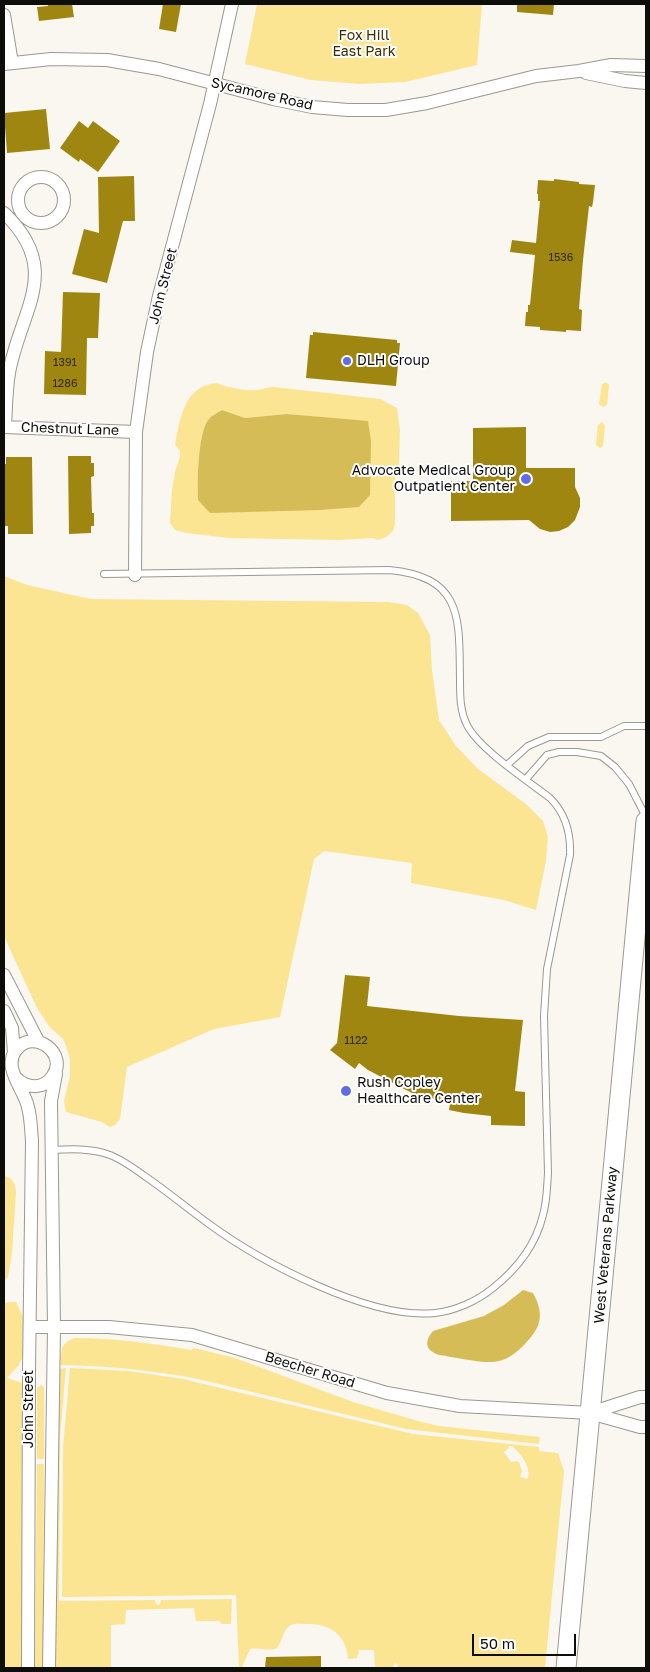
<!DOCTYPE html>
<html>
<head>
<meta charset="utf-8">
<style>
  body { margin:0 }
  #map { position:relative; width:650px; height:1672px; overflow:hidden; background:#f9f7ef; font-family:"Golos Text",sans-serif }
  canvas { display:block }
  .frame { position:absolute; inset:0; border:5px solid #0d0d0a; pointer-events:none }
  .scale { position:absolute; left:472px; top:1634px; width:104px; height:22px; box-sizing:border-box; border:2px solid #0d0d0a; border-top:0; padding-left:6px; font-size:15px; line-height:18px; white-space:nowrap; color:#0d0d0a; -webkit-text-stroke:4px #fff; paint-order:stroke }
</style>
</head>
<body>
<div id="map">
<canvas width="650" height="1672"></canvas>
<div class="frame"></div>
<div class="scale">50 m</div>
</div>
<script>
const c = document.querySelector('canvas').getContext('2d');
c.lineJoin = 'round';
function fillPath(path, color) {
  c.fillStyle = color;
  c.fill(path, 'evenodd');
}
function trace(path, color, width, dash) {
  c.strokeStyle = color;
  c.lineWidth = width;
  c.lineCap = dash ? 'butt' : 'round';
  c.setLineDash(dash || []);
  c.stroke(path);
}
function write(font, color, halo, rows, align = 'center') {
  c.font = font + ' "Golos Text",sans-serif';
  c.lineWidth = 4;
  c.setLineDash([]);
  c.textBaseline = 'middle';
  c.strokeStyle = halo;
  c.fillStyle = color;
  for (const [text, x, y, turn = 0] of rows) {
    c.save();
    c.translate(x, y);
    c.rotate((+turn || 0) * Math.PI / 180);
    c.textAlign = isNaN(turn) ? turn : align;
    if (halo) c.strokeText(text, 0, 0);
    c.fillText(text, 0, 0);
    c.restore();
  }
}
const green = new Path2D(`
  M257 4H482L477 65 405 82 359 84 311 80 245 64Z
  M606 382 609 385 607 405 603 407 599 404 602 384Z
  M216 383C228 387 249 393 262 389 267 388 268 387 274 387L380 399 397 408 400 430 399 463 395 477V524L393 531 386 537 378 540 373 538 338 540 229 538 186 533 175 530 170 523 172 489 175 472 180 457V451L175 445C180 419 184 386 216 383ZM222 410 245 418 287 414 368 422 198 499C197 483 198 430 209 419 212 415 218 413 222 410Z
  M602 422 605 426 603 446 600 448 596 445 598 425Z
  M4 576 27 585 90 599 388 602 407 605 418 613 430 635 432 670 439 720 456 746 478 769 526 804 543 821 548 837 546 861 536 910 504 900 411 883 412 863 324 851 314 859 280 1017 214 1029 127 1067 120 1119 115 1125 110 1127 102 1122 66 1112 64 1101 70 1076V1059L64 1040 49 1026 37 1008 4 936Z
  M4 1176C13 1178 15 1183 16 1192L12 1253 8 1277 4 1281Z
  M11 1302H16L23 1317V1357L18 1366 7 1378 22 1383 24 1430 23 1668H4V1303Z
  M74 1338C113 1338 152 1343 191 1350L194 1348 235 1358 353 1402 418 1421 439 1426 540 1437 539 1444 406 1429 198 1379C152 1370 107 1366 60 1365 62 1350 59 1345 74 1338Z
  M66 1368 60 1436 59 1601 155 1600 156 1604 158 1605 160 1604 161 1600 232 1599 231 1624H222L219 1621H196L194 1608 126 1610 125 1624 111 1625V1668H55L57 1422 60 1369Z
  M70 1368 129 1371 183 1379 413 1434 539 1447V1451L558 1453 564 1471 545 1668H397L398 1665 395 1663 393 1666 394 1668H375L374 1650H359L357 1658 348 1659C347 1635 329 1623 307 1624 302 1624 295 1623 291 1625 282 1630 283 1641 277 1648 272 1652 257 1647 250 1649L242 1667 239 1668 236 1595 62 1597 63 1448ZM509 1446H512C521 1454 531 1466 528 1479L520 1477 522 1471 519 1462 516 1461 511 1462 504 1452 508 1449Z
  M41 1385 44 1387V1459H37V1388Z
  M37 1464H44L43 1668H35Z`);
const water = new Path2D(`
  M222 410 245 418 287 414 368 421 371 441 370 495 359 507 320 510 210 513 198 500C197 483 198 430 209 419 212 415 218 413 222 410Z
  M523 1290 533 1293C545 1315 541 1328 524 1345 515 1354 506 1361 493 1362 479 1363 454 1357 439 1355 425 1350 424 1342 433 1331L484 1316 504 1305Z`);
const building = new Path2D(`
  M48 4H72L74 17 39 21 37 7 48 6Z
  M163 4H181L176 32 159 29Z
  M517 4H554L553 15 517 12Z
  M46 109 50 149 7 153 4 113Z
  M79 121 88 128 93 121 120 141 98 172 80 159 79 162 60 148Z
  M134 176 135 221H123L107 283 72 274 84 229 99 233 98 177Z
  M554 179 579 182V184L595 185 593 202 592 207 589 206 583 260 579 309 582 310 581 331 566 330V332L554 331 540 330V327L525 326 526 312H528V305H530L535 255 510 252 512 240 536 243 540 201H538V194H537L538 180 554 181Z
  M63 292 100 293 98 338H87L86 395 44 394 45 351 61 352Z
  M313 332 397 340V343H400L396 386 306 378 310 335H313Z
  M526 427V468H575V487L580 498V507L575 520 568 527 559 531 550 532 540 529 529 520 451 521V481H473V428Z
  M68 456H91V463H94V476L91 477 92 513H94V526H91V533L69 534Z
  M6 457H32L33 534H8V526H4V464H6Z
  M345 975 370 977 367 1006 459 1016 523 1020 515 1091 525 1092V1126L491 1125V1116L464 1113 449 1110 450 1103 412 1093 368 1070 359 1063 355 1069 330 1050 337 1043Z
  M321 1656V1668H265L266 1657Z`);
const service = new Path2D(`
  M507 765 528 746 549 737H601L624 726H646
  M526 779 547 755 559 752H577L601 756 615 767 629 784 646 817
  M51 1150C71 1149 91 1148 110 1155 123 1160 135 1169 146 1177 168 1192 188 1209 209 1224 261 1262 370 1320 435 1313 455 1311 477 1301 493 1288 517 1269 536 1244 543 1215 547 1201 547 1187 548 1173L544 1016 547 969 570 855C571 833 566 814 550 798 528 781 479 749 467 725 460 711 460 696 460 680 459 619 464 577 389 570L104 574`);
const minor = new Path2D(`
  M4 15 12 63
  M4 64 51 59 107 60 159 69 273 99 312 107 348 110H386L427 103 536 76 579 71 611 65 646 66
  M586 73 625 81 646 83
  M18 200a23 23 0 1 1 46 0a23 23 0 1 1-46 0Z
  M4 213C64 270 20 310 9 373 6 391 6 409 5 427
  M4 427 136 432
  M135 575 136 432 147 352 159 296 210 104 232 4
  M4 975 38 1041
  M4 1011 12 1028 14 1052
  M16 1078C26 1088 43 1090 52 1077 70 1054 33 1027 16 1050 12 1055 11 1062 12 1068 15 1082 25 1094 28 1107 31 1118 31 1130 32 1141L29 1370 28 1668
  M30 1327H109L192 1335 387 1393 460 1406 590 1413 640 1427H646
  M590 1413 640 1397H646
  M49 1668 54 1327 51 1101 56 1074`);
const primary = new Path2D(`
  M566 1668 646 821`);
const markers = [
  [347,361,5,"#616de5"],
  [526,479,6,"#616de5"],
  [346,1091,6,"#616de5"]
];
const numberNames = [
  ["1536",561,258],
  ["1391",65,363],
  ["1286",65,384],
  ["1122",356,1041]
];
const parkNames = [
  ["Fox Hill",364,36],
  ["East Park",364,52]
];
const streetNames = [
  ["Sycamore Road",262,94,13],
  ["John Street",163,286,-76],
  ["Chestnut Lane",70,429,2],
  ["West Veterans Parkway",606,1245,-85],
  ["Beecher Road",310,1370,17],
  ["John Street",29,1409,-90]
];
const poiNames = [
  ["DLH Group",357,361],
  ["Advocate Medical Group",515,471,"right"],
  ["Outpatient Center",515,487,"right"],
  ["Rush Copley",357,1083],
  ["Healthcare Center",357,1099]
];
fillPath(green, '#fbe592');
fillPath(water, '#d6bc57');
fillPath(building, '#9f8610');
trace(service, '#9a9891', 8);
trace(minor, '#9a9891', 14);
trace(primary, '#9a9891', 21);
trace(service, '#fff', 6);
trace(minor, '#fff', 12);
trace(primary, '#fff', 19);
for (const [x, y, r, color] of markers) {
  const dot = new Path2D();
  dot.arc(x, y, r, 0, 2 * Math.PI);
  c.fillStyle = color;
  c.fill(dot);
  trace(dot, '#fff', 2);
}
write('11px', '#322b0c', null, numberNames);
write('14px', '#382e01', '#fff', parkNames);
write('14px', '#0d0d0a', '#fff', streetNames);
write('14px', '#0d0d0a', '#fff', poiNames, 'left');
</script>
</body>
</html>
